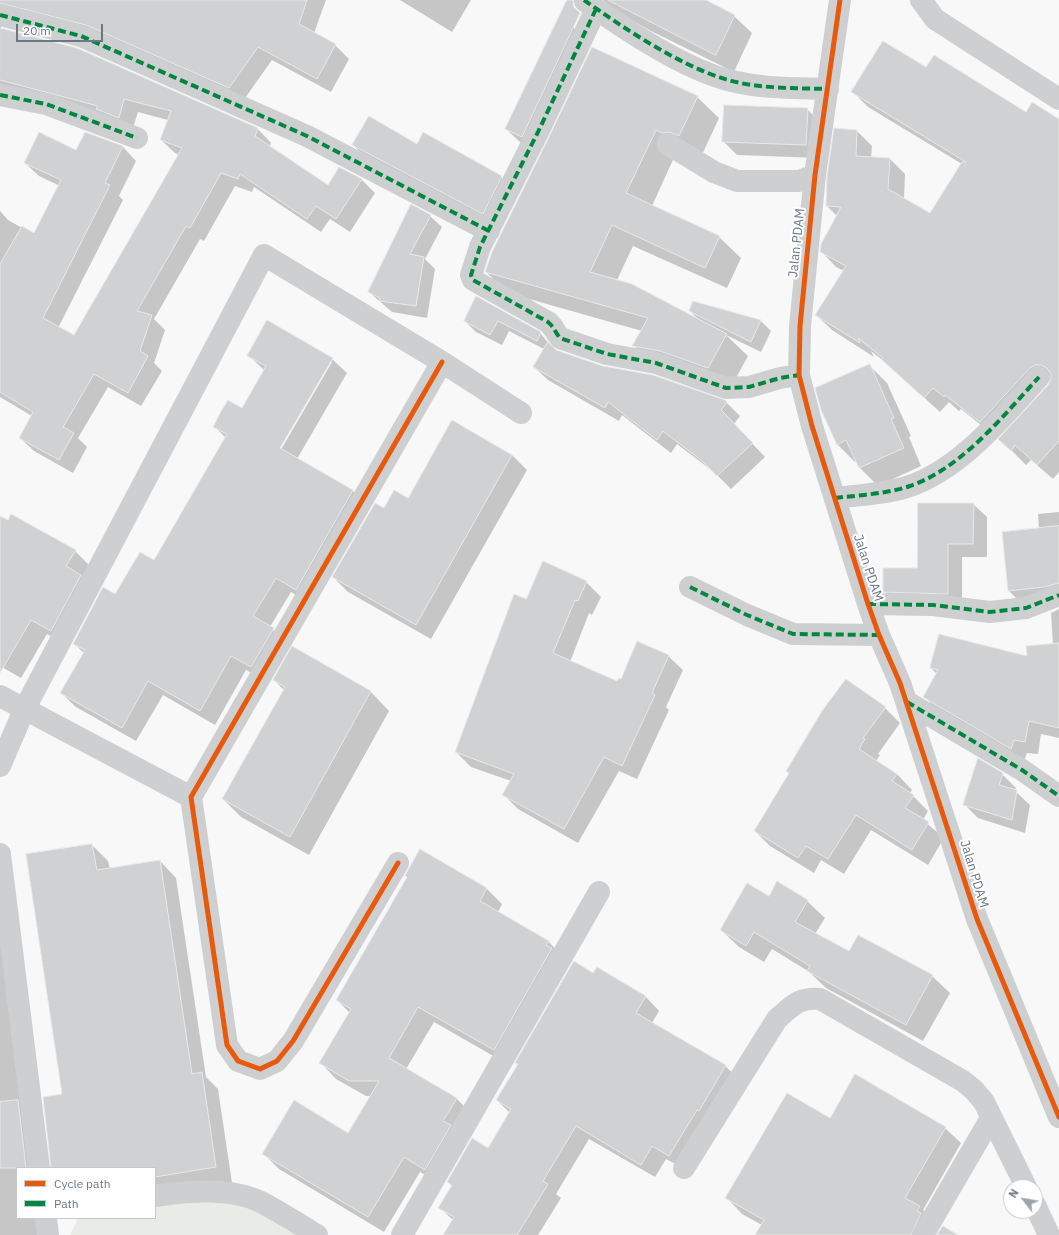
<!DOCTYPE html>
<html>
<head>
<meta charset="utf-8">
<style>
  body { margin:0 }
  #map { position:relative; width:1059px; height:1235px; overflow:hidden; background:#f8f8f8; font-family:"IBM Plex Sans",sans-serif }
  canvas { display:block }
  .legend { position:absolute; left:16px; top:1167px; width:140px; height:52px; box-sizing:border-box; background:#fff; border:1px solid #c3c9cf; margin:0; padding:5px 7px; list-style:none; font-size:12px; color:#6a7787 }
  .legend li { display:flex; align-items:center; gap:8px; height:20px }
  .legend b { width:20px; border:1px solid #c3c9cf }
  .north { position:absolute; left:1003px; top:1179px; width:40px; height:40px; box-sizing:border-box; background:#fff; border:1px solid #c3c9cf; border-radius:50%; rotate:301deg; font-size:11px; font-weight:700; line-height:16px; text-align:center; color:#6a7787 }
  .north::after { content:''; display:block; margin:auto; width:14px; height:18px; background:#9ca4af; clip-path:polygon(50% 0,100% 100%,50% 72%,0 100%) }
  .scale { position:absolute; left:16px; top:24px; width:87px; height:18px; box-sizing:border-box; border:2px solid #6a7787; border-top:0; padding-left:5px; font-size:12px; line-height:14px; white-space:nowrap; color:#6a7787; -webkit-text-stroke:3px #fff; paint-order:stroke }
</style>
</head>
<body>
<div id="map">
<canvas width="1059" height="1235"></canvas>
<ul class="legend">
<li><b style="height:5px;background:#e8590c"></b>Cycle path</li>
<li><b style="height:5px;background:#00873e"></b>Path</li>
</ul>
<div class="north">N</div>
<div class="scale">20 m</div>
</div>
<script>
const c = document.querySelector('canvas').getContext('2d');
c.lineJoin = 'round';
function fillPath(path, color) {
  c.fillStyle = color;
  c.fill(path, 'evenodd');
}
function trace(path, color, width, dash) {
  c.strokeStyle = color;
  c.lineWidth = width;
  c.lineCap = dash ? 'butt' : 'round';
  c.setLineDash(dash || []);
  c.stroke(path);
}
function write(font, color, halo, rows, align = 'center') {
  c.font = font + ' "IBM Plex Sans",sans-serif';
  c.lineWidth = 4;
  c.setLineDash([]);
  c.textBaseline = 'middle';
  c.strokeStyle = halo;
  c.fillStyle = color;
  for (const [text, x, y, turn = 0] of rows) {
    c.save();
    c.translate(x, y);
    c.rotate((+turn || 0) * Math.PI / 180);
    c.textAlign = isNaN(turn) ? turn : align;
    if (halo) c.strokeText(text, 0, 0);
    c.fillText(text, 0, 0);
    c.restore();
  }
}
const green = new Path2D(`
  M212 1194 316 1235H70L78 1218H155V1204Z`);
const shadow = new Path2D(`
  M0 0H326L314 33 335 45 349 59 331 92 272 60 243 101 99 37 1 26V29L258 129 271 143 269 147 328 187 339 168 362 180 375 193 350 232 330 219 321 232 254 187 252 192 235 186 204 241 200 239 154 319 165 330 154 363 162 371 141 406 108 387 78 438 87 447 73 473 34 451 20 438 32 416 0 397V211L8 220 35 235 60 186 39 176 25 163 77 151 86 133 123 147 136 161 119 196 123 200 58 328 74 336 179 155 175 153 161 140 168 120 138 112 132 131 0 90Z
  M400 0H471L452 32Z
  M603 0H704L734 16 752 33 734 72 651 31 611 9Z
  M558 20 573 27 587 41 535 149 520 142 506 129Z
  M927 69 1027 113 1059 120V472L1053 479 1031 460 1026 465 1000 439 1049 386 1053 379 1045 383 996 437 961 409 959 411 949 402 940 412 885 362 871 351 874 357 832 330 816 315 844 271 836 267 821 251 837 216 827 206 857 131 872 146 871 158 890 159 905 174 904 198 930 214 962 164 868 107 853 92Z
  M697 97 719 118 701 157 677 151 652 206 719 237 741 258 727 288 633 246 617 280 699 320 690 311 694 302 761 321 771 331 761 352 726 335 748 356 730 389 655 367 634 346 642 331 508 293 486 272 493 252Z
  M807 109 821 123 819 158 737 155 724 142Z
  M353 145H417L501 177 515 190 496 226 366 158Z
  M430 216 442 227 425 259 435 269 427 318 392 312 369 292Z
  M477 298 541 334 555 351 603 367 726 402 740 416 734 424 765 457 731 489 715 473 677 444 671 453 622 415 619 421 548 380 534 367 544 349 509 331 502 345 476 332 465 321Z
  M248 355 332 359 347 373 297 459 353 491 368 506 311 604 291 592 270 627 288 643 266 681 246 670 215 725 163 695 136 741 76 707 61 693 84 653 74 644 115 595 155 561 226 438 214 426 242 410 265 371ZM330 362H332L279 453 277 452Z
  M869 365 887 383 911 436 909 437 921 466 878 486 860 468 857 461 855 462 837 444Z
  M452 422 512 455 527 470 431 639 348 592 333 577 384 509 408 499Z
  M973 504 987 517V557H962V607L898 605 884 591 918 569Z
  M1059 512V600L1022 604 1009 591 1003 533 1039 529 1038 514Z
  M0 517 75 551 90 566 67 646 47 634 21 678 0 666Z
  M586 582 601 597 592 615 589 613 570 662 618 682 668 656 683 670 666 707 669 710 637 779 619 771 578 843 518 809 503 794 511 781 471 767 456 752 526 600Z
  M1059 609V738L1041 734 1038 754 1027 753 1024 761 937 709 924 697 937 674 931 668 1028 657 1053 645 1051 613Z
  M293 648 371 692 389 711 309 855 241 817 223 799 284 690 274 680Z
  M885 708 900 723 878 754 880 755 876 761 897 774 912 790 910 793 928 811 923 820 944 838 928 865 871 830 844 874 821 860 814 873 770 846 755 831 790 774 787 771Z
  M1002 774 1016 788 1015 791 1030 805 1025 833 978 818 964 804Z
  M92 845 108 861 110 869 160 861 176 878 206 1077 218 1089 232 1183 155 1194V1168H52L63 1095Z
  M420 850 487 889 502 904 498 912 548 941 563 957 509 1065 434 1022 406 1069 457 1099 472 1114 441 1184 420 1172 384 1232 279 1169 264 1154 348 1134 372 1096H366L336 1079 321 1063 350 1013 337 1000 408 877Z
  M769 897 807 901 825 918 815 934 849 952 932 976 950 993 923 1041 826 988 808 971 772 949 764 962 739 947 721 930Z
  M0 934 30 1168H17V1218H37L39 1235H0Z
  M597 968 646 997 659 1011 652 1023 725 1066 739 1079 683 1168 666 1159 655 1177 589 1139 556 1194 561 1198 538 1235H455L453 1220 440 1208 452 1186 448 1182 489 1149 510 1113 497 1100 519 1065 516 1063Z
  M830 1119 945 1128 961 1143 923 1210 935 1223 933 1235H756L762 1225 742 1214 727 1198Z`);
const building = new Path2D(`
  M0 0H307L299 24 336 44 317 79 258 47 229 88 86 25 0 3Z
  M567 0H573L574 7 580 13 522 137 505 129Z
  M608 0H706L735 15 716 55Z
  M0 28 77 48 258 128 255 136 328 185 339 167 362 179 336 219 316 206 307 219 240 174 238 179 221 173 190 228 186 226 137 311 152 315 140 351 148 356 128 393 94 374 63 427 74 433 59 460 19 438 33 412 0 392V264L22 226 34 233 61 180 24 163 39 132 76 150 85 132 123 146 105 183 110 185 43 318 74 335 182 148 160 140 171 111 124 99 119 118 96 109 98 106 0 80Z
  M883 41 926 67 934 55 1026 112 1032 102 1059 119V441L1037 465 1015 445 1011 451 998 439 1048 385 1051 379V374L1047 368 1041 365H1035L1030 368 980 422 945 395 944 397 933 388 924 398 881 359 883 358 858 338 860 343 815 315 846 266 820 252 821 244 841 207 826 206 827 176 834 128 857 130 856 156 890 158 888 189 930 213 962 162H966L851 92Z
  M592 47 698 96 679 136 669 132 662 133 656 130 626 193 720 236 705 268 612 225 590 272 632 284 727 334 708 368 660 351 632 346 648 318 485 272 492 252 549 137Z
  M724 105 808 108 806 145 722 142Z
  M369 116 417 144 423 132 502 176 483 214 352 145Z
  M411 204 431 215 410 254 424 257 416 306 379 301 380 298 368 292Z
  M476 296 541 332 537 341 498 321 490 335 464 321Z
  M693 301 761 320 751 342 689 311Z
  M267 320 333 358 280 448 353 490 296 590 276 578 253 616 274 628 251 667 231 656 200 711 148 681 122 728 60 693 85 650 73 644 103 587 115 594 140 552 154 560 227 434 213 427 220 413 228 400 242 408 266 366 247 356Z
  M548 342 556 350 603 366 653 375 725 400 727 402 721 410 753 443 717 476 702 461 663 431 657 440 608 402 605 408 533 367Z
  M870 364 894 418 891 419 904 448 859 468 846 440 837 445 821 410 815 388Z
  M452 420 512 455 416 625 332 577 375 503 384 508 394 490 408 498Z
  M918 503H974L973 544H948V594L883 592V568H917Z
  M11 514 76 550 66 566 81 575 51 631 31 620 0 673V516L8 520Z
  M1059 526V583L1044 587 1008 591 1002 532Z
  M543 561 587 581 578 601 575 600 553 653 617 681 619 678 621 679 637 641 669 655 652 693 655 695 622 766 604 757 564 829 502 795 514 774 455 752 514 594 526 599Z
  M939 634 1027 656 1026 646 1059 643V728L1029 721 1025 742 1014 740 1011 749 923 697 938 670 930 668Z
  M292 646 371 691 290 837 222 799 285 687 273 680Z
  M846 679 886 707 863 738 865 739 859 749 897 774 892 781 914 795 905 808 929 822 912 850 856 815 828 859 806 846 798 858 754 831 789 773 786 771 822 711Z
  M978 758 1003 773 999 785 1017 790 1012 820 963 805Z
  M92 844 97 870 160 860 192 1074 202 1072 216 1167 155 1177V1168H51L43 1097 62 1094 26 854Z
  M420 849 487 888 480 901 549 941 546 945 552 948 494 1050 418 1007 389 1058 457 1098 443 1121 451 1125 425 1170 404 1157 368 1217 262 1154 294 1100 348 1133 379 1081H349L319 1063 351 1009 336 1000 407 877 405 876Z
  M777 881 808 900 795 922 849 951 858 935 933 975 906 1025 807 971 810 966 754 932 746 946 720 930 747 883 769 896Z
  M574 961 593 973 597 967 646 996 636 1013 726 1065 699 1111 697 1110 669 1156 652 1146 641 1165 576 1126 543 1181 548 1184 517 1235H443L454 1217 438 1208 452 1185 447 1182 472 1138 488 1148 511 1109 496 1100 518 1064 515 1063Z
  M855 1074 946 1127 905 1198 920 1206 917 1211 921 1213 911 1235H755L764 1220 725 1198 787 1093 830 1118Z
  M18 1100 26 1168H0V1102Z
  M943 1226 958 1235H937Z`);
const minor = new Path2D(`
  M840 0 815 175 800 326 799 375 812 426 868 604 879 635 900 683 977 919 1059 1117
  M921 0 935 19 1059 99
  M585 1C624 29 682 68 728 80 761 89 795 88 828 89
  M596 9 538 132 480 247 471 275 473 280 548 322C554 327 555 332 560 338L607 354 656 363 726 388 749 387 780 378 799 375
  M0 15 81 36 307 136 489 231
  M0 95 46 104 137 138
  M668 144 714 172 737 181H799L815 175
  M835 498C860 495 886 494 910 486 962 468 1003 416 1039 377
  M690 587 747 615 793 634 879 635
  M868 604 933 605 990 612 1026 608 1059 595
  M0 696 191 797
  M907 702 1022 770 1059 796
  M0 766 24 710 264 255 442 362 521 413
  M0 854 39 1168
  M398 863 293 1041 277 1061 260 1069 238 1061 227 1045 191 797 442 362
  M684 1168 777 1019C792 1006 799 997 820 999L963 1081 974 1090 984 1102 1026 1187
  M155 1196C188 1191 230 1187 261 1202 280 1212 299 1224 317 1235
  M1035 1205 1049 1235
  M46 1218 48 1235
  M402 1235 599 892
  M923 1235 991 1118`);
const quiet = new Path2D(`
  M584 0C625 29 680 66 728 80 760 89 795 88 828 89
  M596 9 538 132 480 247 471 275 473 280 548 322C554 327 555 332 560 338L607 354 656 363 726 388 749 387 780 378 799 375
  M0 15 81 36 307 136 489 231
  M0 95 46 104 137 138
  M835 498C860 495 886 494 910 486 962 468 1003 416 1039 377
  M690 587 747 615 793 634 879 635
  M868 604 933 605 990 612 1026 608 1059 595
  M907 702 1022 770 1059 796`);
const cycleway = new Path2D(`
  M840 0 815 175 800 326 799 375 812 426 868 604 879 635 900 683 977 919 1059 1117
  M398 863 293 1041 277 1061 260 1069 238 1061 227 1045 191 797 442 362`);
const streetNames = [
  ["Jalan PDAM",797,243,-84],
  ["Jalan PDAM",868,568,72],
  ["Jalan PDAM",974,874,73]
];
fillPath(green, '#e8ebe6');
fillPath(shadow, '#0003');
fillPath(building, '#d0d1d2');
trace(building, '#e8e8e8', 1);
trace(minor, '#cecfd1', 22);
trace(quiet, '#00873e', 4, [8, 4]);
trace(cycleway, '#e8590c', 5);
write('13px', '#6a7787', '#fff', streetNames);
</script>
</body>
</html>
